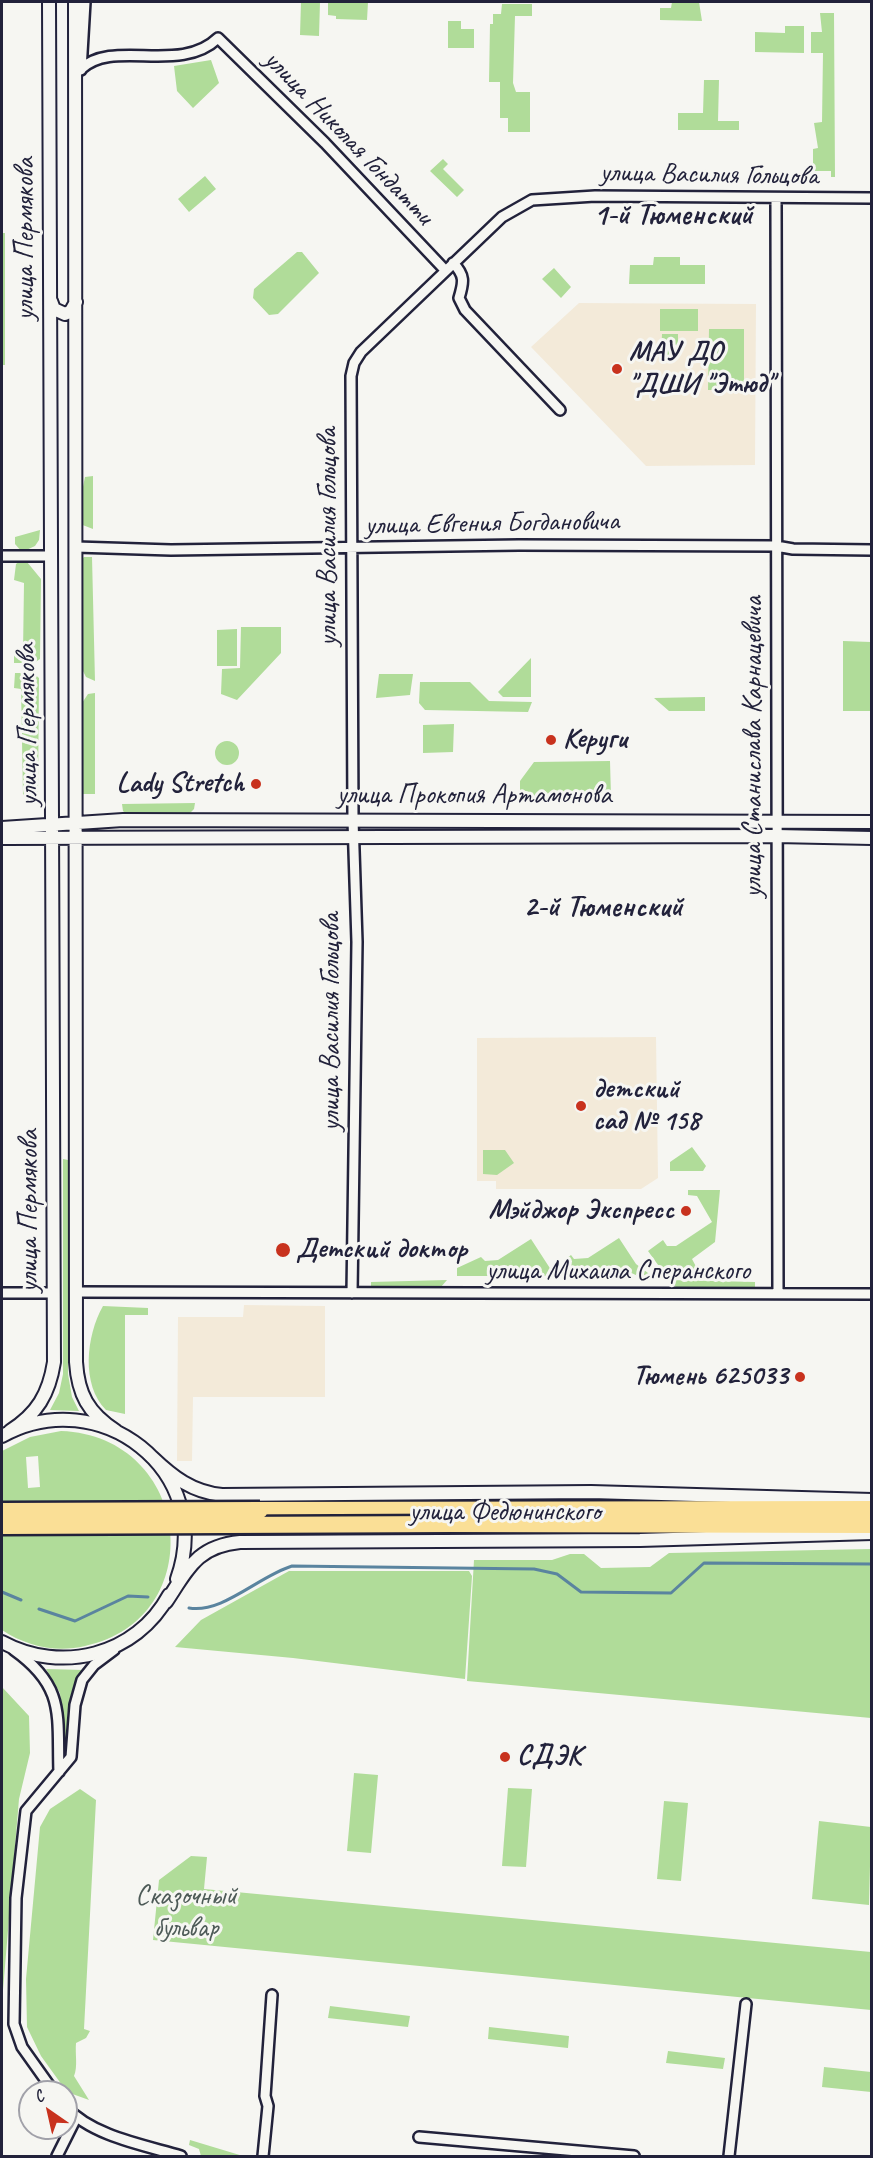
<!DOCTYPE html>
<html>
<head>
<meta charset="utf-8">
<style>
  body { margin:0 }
  #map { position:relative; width:873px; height:2158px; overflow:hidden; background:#f6f6f2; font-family:Caveat,sans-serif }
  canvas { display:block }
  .frame { position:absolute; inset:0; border:3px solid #22223b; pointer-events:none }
  .north { position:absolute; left:18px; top:2080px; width:60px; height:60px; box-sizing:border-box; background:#f6f6f2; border:2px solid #a1a1a9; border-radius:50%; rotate:326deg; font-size:16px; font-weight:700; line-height:24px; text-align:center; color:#22223b }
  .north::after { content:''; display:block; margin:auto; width:21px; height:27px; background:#c8321e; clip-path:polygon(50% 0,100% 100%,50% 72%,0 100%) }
</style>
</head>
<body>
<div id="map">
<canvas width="873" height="2158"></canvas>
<div class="frame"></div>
<div class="north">С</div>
</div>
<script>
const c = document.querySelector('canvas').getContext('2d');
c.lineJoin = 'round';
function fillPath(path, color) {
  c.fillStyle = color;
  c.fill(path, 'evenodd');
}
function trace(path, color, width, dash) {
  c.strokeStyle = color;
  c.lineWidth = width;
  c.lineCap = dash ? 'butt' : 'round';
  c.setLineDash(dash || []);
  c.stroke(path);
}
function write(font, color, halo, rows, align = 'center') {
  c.font = font + ' Caveat,sans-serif';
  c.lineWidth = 6;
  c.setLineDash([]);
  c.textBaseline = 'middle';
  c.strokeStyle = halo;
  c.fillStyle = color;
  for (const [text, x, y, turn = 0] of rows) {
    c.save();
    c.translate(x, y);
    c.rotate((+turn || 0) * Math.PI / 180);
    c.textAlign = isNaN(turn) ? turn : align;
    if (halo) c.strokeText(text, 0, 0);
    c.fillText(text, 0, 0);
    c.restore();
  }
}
const built = new Path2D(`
  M579 303 756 304 755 465 646 466 531 347Z
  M656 1037 658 1178 641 1189H496V1181H477V1038Z
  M244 1305 325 1306V1397H193L192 1461H177L178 1317H243Z`);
const green = new Path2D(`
  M301 2H320L319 36 300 35Z
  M328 2H368L367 20 336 19V16L328 15Z
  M672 2H699L702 21 660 20V8H671Z
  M502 4H532V16H515L513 83 516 92H530V132H508V118H500V82H489L490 24H493V14H501Z
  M820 13H834L835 177H831V171H813V149L818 148 814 123 822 122 823 53H811V32H822Z
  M448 21H461V29H474V48H448Z
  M785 26H804V53L755 52V32L785 33Z
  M211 60 219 83 193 108 177 91 174 66Z
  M704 80H719L718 121H739V130H678V113H703Z
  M443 159 448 164 443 169 464 190 457 197 430 171Z
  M205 176 216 189 189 212 178 199Z
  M2 233H5V365H2Z
  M297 252H302L319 273 278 314 269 315 253 298 254 289Z
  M654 257H680V265H705V284H629L630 265H653Z
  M554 268 571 287 561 298 542 279Z
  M660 309H698V331H660Z
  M709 329H744V390H708Z
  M662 334H678V359H661Z
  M93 476V529L80 524V501L85 477Z
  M40 530 39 540 35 546 22 552 15 544V537Z
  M84 557H92L95 681 86 677 81 667 80 561Z
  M20 561 27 562 41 579 40 659 34 663H14V654L23 653 24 583 14 580 16 564Z
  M241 627H281V653L237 700 221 694 222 669 240 668Z
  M237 629V666H217V630Z
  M843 641 871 642V711H843Z
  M531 658V697H503L498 692Z
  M15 673H33L39 678 38 795H23L21 689 14 688Z
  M379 674H413L410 695 376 698Z
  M420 682H470L489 701 532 702 528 712 425 710 419 703Z
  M95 693V794H81L80 706 88 694Z
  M705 697V711H669L654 698Z
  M454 724 453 752 423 753V725Z
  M215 753a12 12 0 1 1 24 0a12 12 0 1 1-24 0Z
  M610 761 611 797H520V781L534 762Z
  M195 803 194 809 189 814H126L123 811 122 804Z
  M692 1147 706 1166 703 1171H670V1162Z
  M483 1150H505L514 1163 497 1175 483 1174Z
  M63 1159 68 1160V1374L72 1397 79 1411 50 1410 59 1393 63 1374Z
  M688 1190H720L715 1242 692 1259 701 1276H666L648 1251 663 1240 667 1246H676L712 1222 697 1196 688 1195Z
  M619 1238 636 1264 652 1276H638L627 1271 609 1276H559L554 1268 571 1255 574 1259 588 1258Z
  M531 1239 555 1276H457V1268L481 1257 485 1261 498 1260Z
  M447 1280 441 1287H371V1282Z
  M669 1280 755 1282V1288H679L674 1286Z
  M103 1306 148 1308V1315H125V1414L106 1410C81 1385 86 1336 103 1306Z
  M61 1431C193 1436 212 1619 85 1646 56 1653 26 1646 2 1630V1451L30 1437ZM38 1456 40 1487 28 1488 26 1457Z
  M871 1549V1718L467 1681 474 1560H552L570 1554H584L601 1568 650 1567 669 1553Z
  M289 1571H469L472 1576 465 1679 293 1658 175 1647 201 1620Z
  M46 1669 84 1670C65 1693 67 1720 67 1749L64 1748 60 1693Z
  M2 1687 29 1716 30 1753 19 1799 2 2002Z
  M354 1773 378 1775 371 1853 347 1851Z
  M508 1788 532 1789 526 1867 502 1866Z
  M80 1789 96 1800 84 2029 90 2031 86 2038 76 2043C75 2054 78 2067 74 2076L89 2100 67 2092 41 2056 27 2027 26 1979 40 1827 50 1809Z
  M664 1801 688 1803 681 1881 657 1879Z
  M819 1821 871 1827 869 1905 812 1899Z
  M191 1856 207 1857 204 1889 871 1952V2010L153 1940 159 1880Z
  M330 2006 410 2016 408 2027 328 2018Z
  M489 2027 569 2036 568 2048 488 2039Z
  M668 2051 725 2058 723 2069 666 2063Z
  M824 2067 871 2072V2092L822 2087Z
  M190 2140 243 2156H201L199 2149 189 2145Z`);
const stream = new Path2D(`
  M2 1592 21 1600
  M189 1608C222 1614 259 1576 292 1566L534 1569 557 1574 581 1592 671 1593 704 1563 872 1564
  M39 1609 75 1621 128 1596 148 1597`);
const street = new Path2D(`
  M81 69C113 38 180 75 218 38L325 143 445 270
  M81 70 85 2
  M776 199 778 1294
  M453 263C465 275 464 282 459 298L465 310 560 410
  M76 547 171 550 519 545 776 546 793 549 872 550
  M2 556H51
  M76 1292 872 1294
  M2 1293H54
  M352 1293 357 942 353 820 351 376 354 363 361 352 502 217 532 200 595 196 872 198
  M14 1650C66 1687 57 1716 59 1772
  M54 2092 22 2047 14 2024 16 1898 26 1811 71 1757 75 1705 82 1680 94 1665 114 1650
  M66 2107C92 2136 144 2145 181 2156
  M419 2137 634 2156
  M57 2156 76 2118
  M263 2156 268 2106 265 2096 272 1995
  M729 2156 746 2004`);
const secondary = new Path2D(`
  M75 2 76 1362C78 1394 88 1413 116 1431
  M51 301 54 309 65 314 71 311 76 302
  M2 828 123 820 872 822
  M2 838 776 836 872 838
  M10 1431C37 1414 49 1394 54 1362L49 2
  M2 1436C99 1382 216 1471 177 1579
  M152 1457C173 1477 192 1492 222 1495L591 1492 872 1500
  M166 1602C188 1569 197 1546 240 1542L640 1540 872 1533
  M2 1642C61 1674 136 1656 169 1595`);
const highway = new Path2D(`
  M260 1510 872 1509
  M450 1524 872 1525`);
const highwayBridge = new Path2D(`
  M2 1511 260 1510
  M2 1526 450 1524`);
const markers = [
  [617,369,6,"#c8321e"],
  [551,740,6,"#c8321e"],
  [256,784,6,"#c8321e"],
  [581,1106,6,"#c8321e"],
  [686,1211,6,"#c8321e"],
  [283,1250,8,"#c8321e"],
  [800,1377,6,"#c8321e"],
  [505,1757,6,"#c8321e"]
];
const streetNames = [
  ["улица Николая Гондатти",348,138,46],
  ["улица Василия Гольцова",709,175,1],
  ["улица Пермякова",26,239,-90],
  ["улица Евгения Богдановича",492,524,-1],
  ["улица Василия Гольцова",329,537,-90],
  ["улица Пермякова",28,725,-91],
  ["улица Станислава Карнацевича",754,747,-90],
  ["улица Прокопия Артамонова",474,796],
  ["улица Василия Гольцова",332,1022,-90],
  ["улица Пермякова",30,1211,-90],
  ["улица Михаила Сперанского",618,1272],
  ["улица Федюнинского",505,1513]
];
const poiNames = [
  ["МАУ ДО",629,353],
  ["\"ДШИ \"Этюд\"",629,385],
  ["Керуги",563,740],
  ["Lady Stretch",244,784,"right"],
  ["детский",593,1090],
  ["сад № 158",593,1122],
  ["Мэйджор Экспресс",674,1211,"right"],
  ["Детский доктор",296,1250],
  ["Тюмень 625033",788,1377,"right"],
  ["СДЭК",517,1757]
];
const parkNames = [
  ["Сказочный",186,1897],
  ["бульвар",186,1929]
];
const neighbourhoodNames = [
  ["1-й Тюменский",673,216],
  ["2-й Тюменский",603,908]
];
fillPath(built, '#f3ead9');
fillPath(green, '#b0dc99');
trace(stream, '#5a849f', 3);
trace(street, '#22223b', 14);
trace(secondary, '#22223b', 16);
trace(highway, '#22223b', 21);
trace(street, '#f6f6f2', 9);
trace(secondary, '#f6f6f2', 12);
trace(highway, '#fadf96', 16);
trace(highwayBridge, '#22223b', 21, []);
trace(highwayBridge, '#fadf96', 16);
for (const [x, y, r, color] of markers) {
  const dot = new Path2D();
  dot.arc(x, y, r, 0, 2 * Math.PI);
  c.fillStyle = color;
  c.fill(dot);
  trace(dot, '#f6f6f2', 2);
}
write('28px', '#22223b', '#f6f6f2', streetNames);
write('bold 28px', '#22223b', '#f6f6f2', poiNames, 'left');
write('28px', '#4d5a57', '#f6f6f2', parkNames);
write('bold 30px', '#22223b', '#f6f6f2', neighbourhoodNames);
</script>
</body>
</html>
